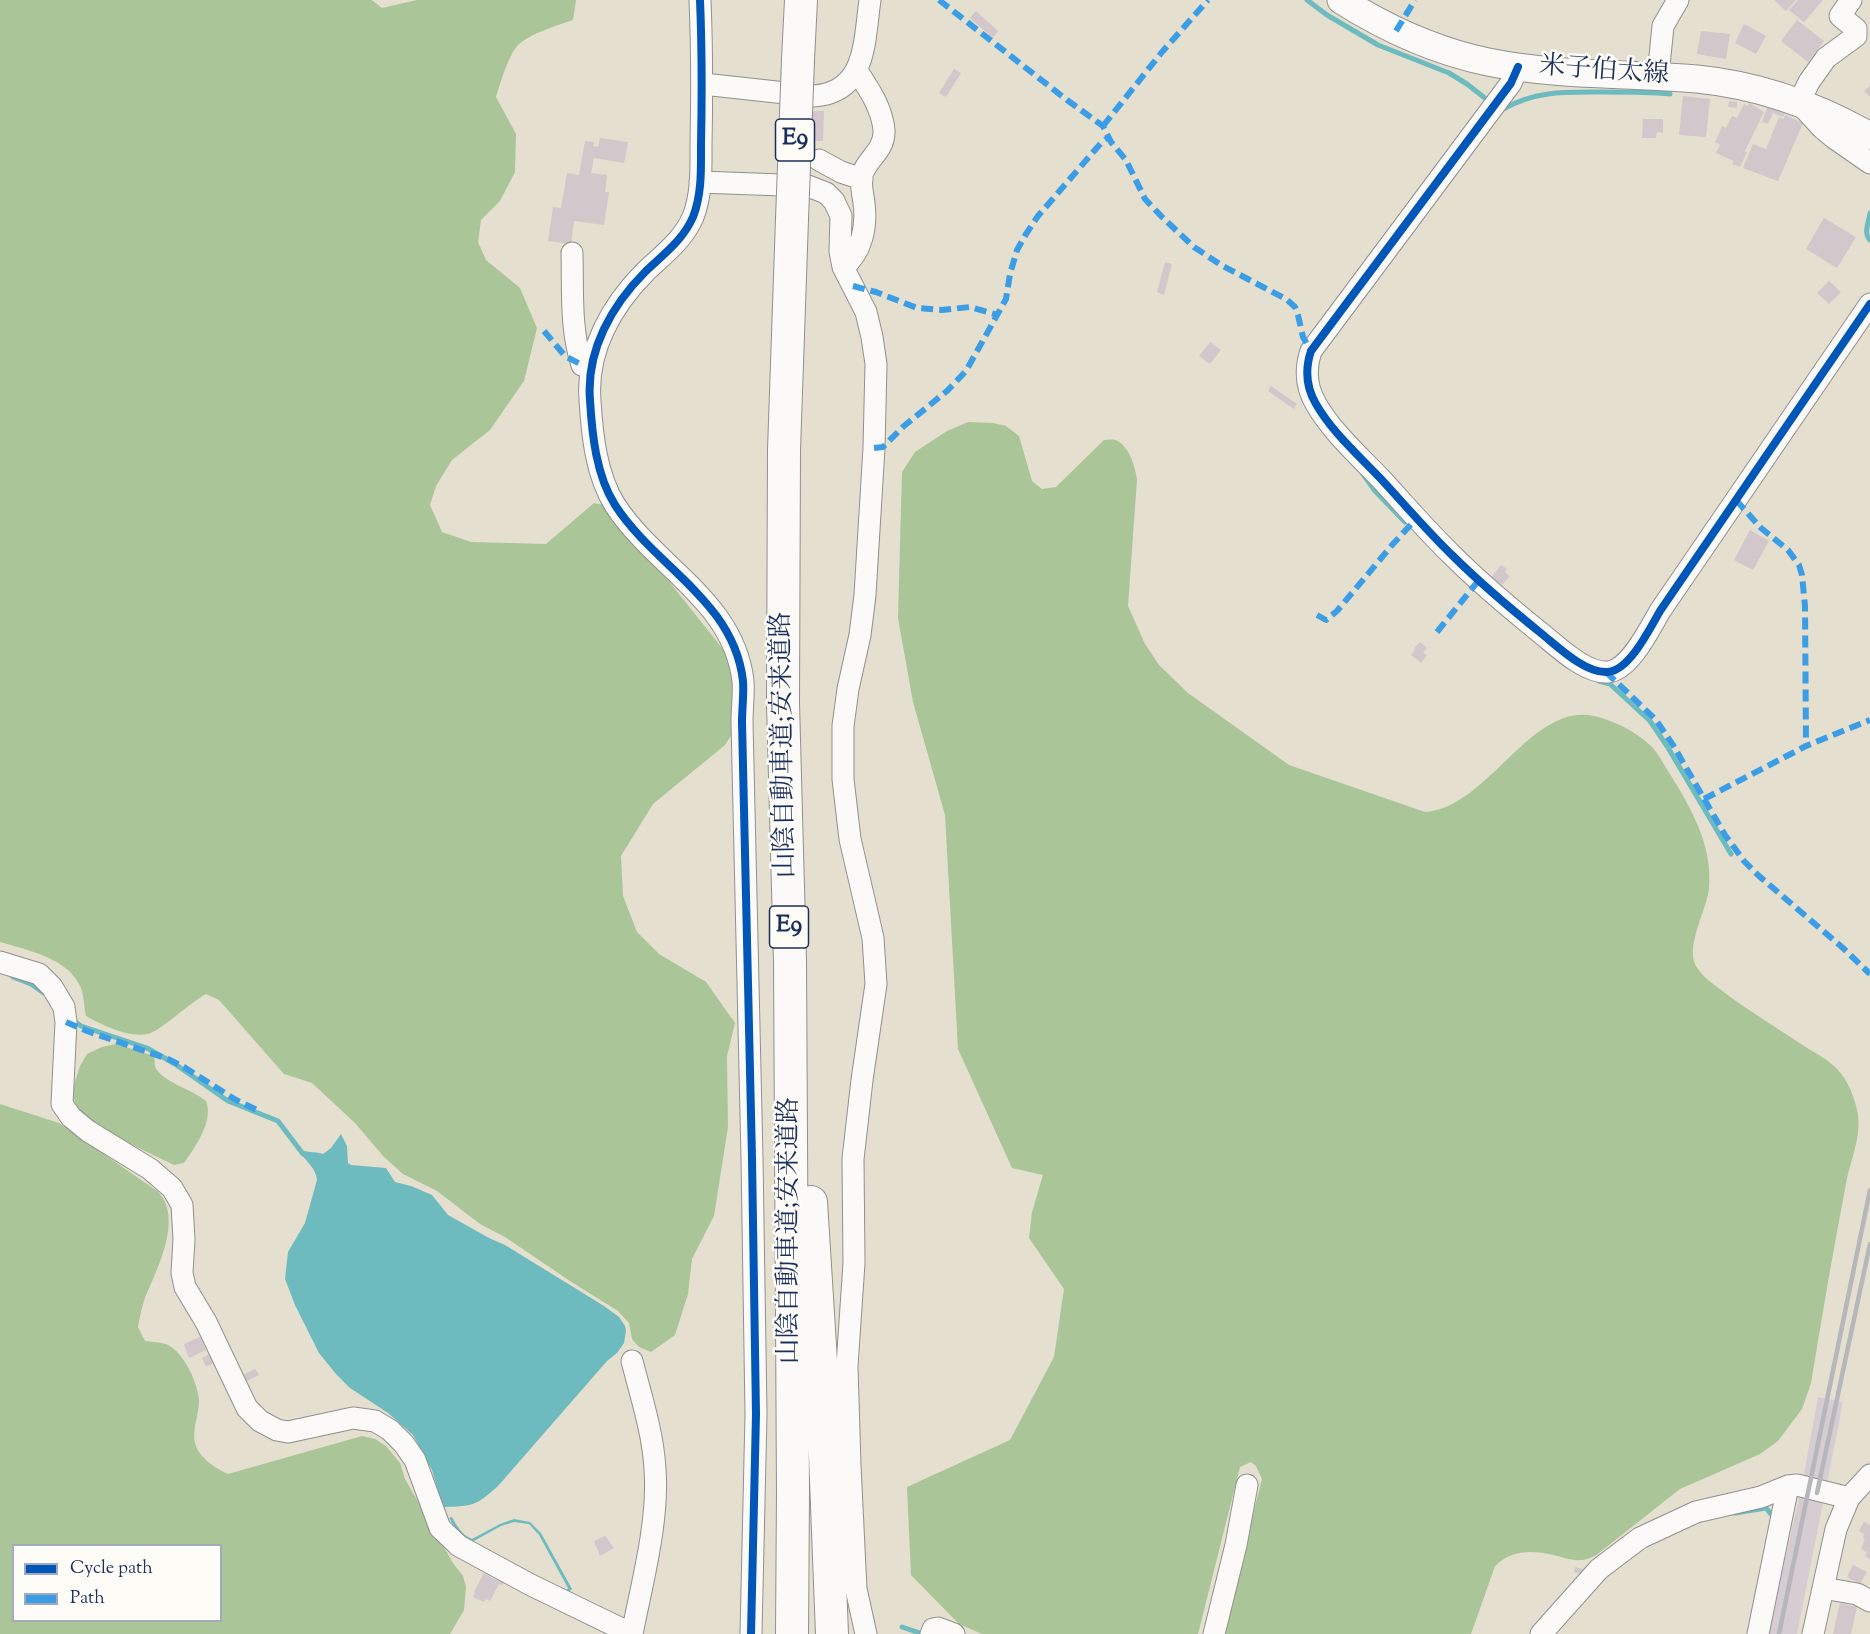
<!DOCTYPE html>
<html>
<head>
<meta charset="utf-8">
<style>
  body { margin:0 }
  #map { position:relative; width:1870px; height:1634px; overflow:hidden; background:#e4dfce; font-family:"Sorts Mill Goudy",serif }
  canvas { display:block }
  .legend { position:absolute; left:12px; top:1544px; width:210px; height:78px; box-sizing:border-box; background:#fdfcf7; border:2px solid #a3aaba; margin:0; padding:8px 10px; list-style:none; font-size:18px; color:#1b2f5e }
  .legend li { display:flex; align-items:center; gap:12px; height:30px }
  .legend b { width:30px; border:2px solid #a3aaba }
</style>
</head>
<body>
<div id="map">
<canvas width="1870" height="1634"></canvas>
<ul class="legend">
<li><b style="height:8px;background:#0057b8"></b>Cycle path</li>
<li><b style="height:8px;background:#3b9de6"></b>Path</li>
</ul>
</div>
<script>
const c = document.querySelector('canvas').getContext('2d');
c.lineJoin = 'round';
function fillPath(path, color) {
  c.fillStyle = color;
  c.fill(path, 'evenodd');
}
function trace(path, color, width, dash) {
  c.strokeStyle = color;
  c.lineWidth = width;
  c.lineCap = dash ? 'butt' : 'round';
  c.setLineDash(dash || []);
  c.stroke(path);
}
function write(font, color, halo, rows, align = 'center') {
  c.font = font + ' "Sorts Mill Goudy","Noto Serif JP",serif';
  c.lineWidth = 5;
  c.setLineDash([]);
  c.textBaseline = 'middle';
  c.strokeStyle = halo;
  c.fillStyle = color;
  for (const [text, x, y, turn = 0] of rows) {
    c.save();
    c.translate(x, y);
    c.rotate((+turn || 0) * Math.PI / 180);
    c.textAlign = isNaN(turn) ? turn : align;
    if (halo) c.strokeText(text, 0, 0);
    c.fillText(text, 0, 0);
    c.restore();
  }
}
const industrial = new Path2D(`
  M1818 1397 1843 1402 1797 1634H1768L1802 1485Z`);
const forest = new Path2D(`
  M0 0H372L382 8 417 0H576L573 20C558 25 529 34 518 45 509 54 500 84 496 97L516 134 515 172 500 201 481 220 478 242 486 260 520 288 537 328 524 381 490 430 452 460 436 486 430 505 442 532 471 542 546 544 594 503 609 506 730 658 738 687 734 731 725 745 653 804 621 856 623 896 637 932 659 954 706 982 735 1023 727 1056 728 1127 714 1216 692 1259 688 1294 675 1335 651 1352 639 1347 632 1339 629 1323 618 1311 570 1281 505 1237 480 1224 437 1191 403 1174 384 1157 355 1123 312 1083 284 1074 219 1000 206 994C191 1002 160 1031 148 1034 129 1038 102 1025 86 1016 84 1007 84 996 81 988 69 958 27 950 0 942Z
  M968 422 993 423 1006 426 1019 436 1032 481 1042 489 1056 487 1104 440C1106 440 1113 439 1115 440 1129 445 1135 466 1137 479L1128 606 1145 644 1159 665 1188 693 1289 765 1425 812C1488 808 1531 702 1594 716 1615 721 1635 731 1651 746 1658 753 1663 763 1668 771 1690 806 1713 845 1709 888 1707 910 1685 945 1696 966 1703 978 1715 985 1725 993 1749 1011 1776 1027 1801 1044 1813 1052 1828 1059 1838 1070 1848 1080 1856 1101 1858 1115 1861 1139 1850 1161 1846 1184 1833 1250 1822 1317 1811 1383L1802 1409 1778 1441 1760 1454 1680 1489 1595 1556C1591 1557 1586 1560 1582 1560 1571 1561 1563 1557 1553 1555 1532 1550 1511 1550 1495 1566L1471 1634H1222L1262 1479 1256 1466 1251 1462 1240 1467 1198 1634H982L959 1624 911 1575 907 1487 1010 1440 1054 1357 1064 1289 1029 1238 1032 1212 1043 1175 1012 1168 958 1049 945 815 913 702 898 618 902 472 915 452 947 431Z
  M116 1044 154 1056C155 1061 154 1066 157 1070 166 1083 193 1090 206 1101 214 1121 195 1147 184 1163L174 1165 110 1134 78 1114 72 1091 80 1066 87 1054 102 1047Z
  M0 1104 59 1123 157 1191C160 1194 163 1198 165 1202 177 1229 157 1270 146 1295 142 1305 140 1316 138 1327L145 1341C152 1342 162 1342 168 1345 184 1353 198 1383 199 1401 199 1415 192 1428 195 1443 199 1458 215 1468 228 1474L362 1436 375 1439 386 1446 400 1463 405 1479 453 1563 463 1576 466 1587 464 1610 450 1634H0ZM14 1546H220V1620H14Z`);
const water = new Path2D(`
  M341 1134 347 1146 348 1163 351 1165 386 1168 395 1182 411 1186 432 1195 448 1215 489 1238 505 1245 604 1306 619 1317 625 1326 626 1331 624 1343 617 1353 607 1361 498 1486C476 1506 473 1506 443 1507L432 1470 413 1435 388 1413 350 1388 336 1374 319 1353 295 1305 285 1279 288 1252 305 1223 317 1180C316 1167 304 1160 298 1149 306 1153 314 1151 323 1154L331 1148Z
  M452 1517C457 1526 462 1535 472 1539L500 1524 514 1519 530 1522 541 1533 572 1589 568 1593 566 1591 568 1588 539 1535 529 1524 514 1522 501 1526 472 1542C461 1537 455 1528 449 1518Z`);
const stream = new Path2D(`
  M1307 0 1327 15 1378 45 1449 73 1467 84 1490 102
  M1503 109C1537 90 1567 92 1604 92 1626 92 1648 92 1670 94
  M1870 213C1869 222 1863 233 1870 240
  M1363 474 1375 491 1405 522
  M1599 681 1610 684 1650 721 1667 746 1731 854
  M13 977 31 984 44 993
  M74 1021 81 1026 147 1048 175 1064 228 1101 278 1121 303 1154
  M1735 1513 1766 1508 1775 1519
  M902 1627 920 1633`);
const building = new Path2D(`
  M1774 0H1796L1786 11Z
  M1798 0H1823L1804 22 1789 10Z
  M976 11 998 31 993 38 970 18Z
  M1797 20 1824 41 1808 62 1781 41Z
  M1744 24 1766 36 1756 54 1735 43Z
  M1701 31 1730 34 1726 59 1697 54Z
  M954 69 961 73 946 97 939 93Z
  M1870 86V97L1864 91Z
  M1683 96 1710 99 1706 137 1679 135Z
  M1729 101 1737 102V108L1728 107Z
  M1749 103 1764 112 1745 151 1747 152 1740 167 1732 164 1734 161 1716 153 1720 145 1715 142 1722 126 1726 128 1732 116 1737 118 1744 104 1748 106Z
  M1768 105 1786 111 1783 117 1773 113 1768 124 1762 122Z
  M810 111H824L823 141H810Z
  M1785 115 1803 123 1778 181 1743 168 1753 144 1766 149 1779 117 1784 119Z
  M1643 119H1663V133L1657 132 1656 138H1642Z
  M600 138 628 142 624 163 594 158 591 173 607 175 605 192H609L604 225 574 221 571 244 548 241 553 207 561 208 567 173 579 175 585 141 594 142 593 146 598 147Z
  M1824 218 1856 237 1837 268 1806 249Z
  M1165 262 1172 264 1164 295 1157 292Z
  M1829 281 1841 292 1829 304 1817 293Z
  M1210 342 1221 350 1210 364 1199 356Z
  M1271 386 1297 404 1294 409 1268 391Z
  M1750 530 1769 541 1753 570 1734 560Z
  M1501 565 1507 569 1505 572 1510 576 1502 585 1500 583 1498 586 1490 579Z
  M1420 642 1427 648 1423 653 1427 655 1421 663 1411 655 1415 650 1414 648Z
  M200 1337 206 1350 189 1358 184 1344Z
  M213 1352 217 1361 206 1367 202 1358Z
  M255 1369 259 1375 247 1381 243 1375Z
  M1864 1522 1870 1525V1559L1865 1556 1867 1552 1861 1549 1865 1539 1863 1538 1864 1534 1859 1531Z
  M605 1536 614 1548 600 1556 594 1541Z
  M1853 1565 1867 1572 1860 1584 1847 1577Z
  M1575 1567 1586 1570 1585 1575 1574 1572Z
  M484 1573 496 1580 498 1577 505 1581 502 1585 499 1584 490 1601 486 1599 484 1602 473 1597 475 1593 474 1592Z
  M1840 1603 1857 1607 1851 1634H1833Z`);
const minor = new Path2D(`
  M700 0C702 48 702 97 701 145 701 169 702 194 693 217 683 240 664 254 646 271 612 305 586 350 590 400 592 434 596 475 615 505 655 567 734 601 743 681 744 694 742 709 742 722L752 1158 756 1414 751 1634
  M1851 0 1840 16 1856 29V36L1826 58 1809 82 1799 103 1822 128 1834 138 1870 163
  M1518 67 1511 83 1311 351C1305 369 1306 387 1316 404 1332 432 1359 456 1381 479 1405 505 1428 532 1453 556 1481 584 1511 609 1542 634 1558 647 1586 674 1608 672 1630 670 1650 628 1660 611L1870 304
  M1658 76 1663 26 1678 0
  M703 84 813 96C867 93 864 41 870 0
  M819 160 841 172 862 179
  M700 182 808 186 826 193 834 201 841 216 840 251 843 267 866 312 872 337 876 364 874 448 865 595 860 635 848 689 843 726V779L850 839 873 938 876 984 862 1080 853 1159 854 1263 847 1366 850 1465 856 1589 866 1634
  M572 253C573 289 570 329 582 365L591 369
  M843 267C862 253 867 226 864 203 863 194 860 185 862 175 867 158 885 151 884 130 882 108 869 89 857 71
  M0 962 39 974 52 987 64 1007 66 1022 62 1104 71 1117 88 1131 150 1169 172 1188 182 1205 184 1239 182 1273 185 1287 206 1322 247 1408 260 1421 277 1430 288 1432 353 1418 375 1421 390 1430 404 1444 415 1460 440 1528 459 1546 531 1585 632 1634
  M632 1361C641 1396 653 1433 655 1469 659 1521 642 1583 632 1634
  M1823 1588 1857 1594 1870 1601
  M931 1634 933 1629 938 1628 954 1634
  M1214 1634 1236 1545 1247 1485
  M1541 1634 1599 1569 1640 1538 1696 1512 1761 1497 1788 1486 1797 1485 1849 1498
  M1758 1634 1788 1486
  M1813 1634 1836 1529 1849 1498 1870 1475`);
const major = new Path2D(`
  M1341 0C1387 29 1435 51 1488 62 1556 76 1628 73 1697 79 1758 85 1817 106 1870 136`);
const highway = new Path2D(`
  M798 60 801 0
  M792 219 784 450 783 703 790 962 793 1492 792 1634
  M811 1202 822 1378 832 1634`);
const rail = new Path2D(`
  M1817 1493 1870 1244
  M1779 1634 1870 1190`);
const highwayBridge = new Path2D(`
  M792 219 798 60`);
const quiet = new Path2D(`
  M939 0 1067 100 1103 126 1111 142 1126 160 1145 199 1163 218 1194 247 1221 265 1286 299 1295 307 1298 315 1303 337 1311 351
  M1396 31 1415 0
  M1103 126 1162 52 1208 0
  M853 286 876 292 917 308 942 310 970 307 998 315
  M544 331 565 356 582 365
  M874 448 883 447 904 426 947 391 966 371 1006 299 1010 274 1017 250 1026 234 1038 216 1101 143 1109 137
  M1736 500 1761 528 1788 550 1799 565 1802 575 1805 606 1806 746
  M1317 615 1326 620 1337 611 1393 544 1417 518
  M1437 632 1479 580
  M1606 672 1656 720 1673 745 1725 835 1744 861 1759 876 1843 948 1870 974
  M1704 799 1806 746 1870 720
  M66 1022 87 1031 168 1059 184 1067 236 1100 261 1112`);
const cycleway = new Path2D(`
  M700 0C702 48 702 97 701 145 701 169 702 194 693 217 683 240 664 254 646 271 612 305 586 350 590 400 592 434 596 475 615 505 655 567 734 601 743 681 744 694 742 709 742 722L752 1158 756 1414 751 1634
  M1518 67 1511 83 1311 351C1305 369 1306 387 1316 404 1332 432 1359 456 1381 479 1405 505 1428 532 1453 556 1481 584 1511 609 1542 634 1558 647 1586 674 1608 672 1630 670 1650 628 1660 611L1870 304`);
const shields = [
  [795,140,39],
  [789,927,39]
];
const shieldNames = [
  ["E9",795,140],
  ["E9",789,927]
];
const streetNames = [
  ["米子伯太線",1604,73,4],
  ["山陰自動車道;安来道路",786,745,-91],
  ["山陰自動車道;安来道路",792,1231,-90]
];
fillPath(industrial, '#d6cdd2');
fillPath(forest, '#aac598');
fillPath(water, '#6dbabf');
trace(stream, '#6dbabf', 5);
fillPath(building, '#d2c7cb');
trace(minor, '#90908f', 23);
trace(major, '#90908f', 29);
trace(highway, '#90908f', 34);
trace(minor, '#fbfaf8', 21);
trace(major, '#fbfaf8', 27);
trace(highway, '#fbfaf8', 32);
trace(rail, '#b5b7ba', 4.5);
trace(highwayBridge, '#90908f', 34, []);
trace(highwayBridge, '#fbfaf8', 32);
trace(quiet, '#3b9de6', 6, [12, 6]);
trace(cycleway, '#0057b8', 8);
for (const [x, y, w] of shields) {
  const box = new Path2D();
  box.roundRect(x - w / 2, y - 21, w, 42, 4.5);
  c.fillStyle = '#fdfcf7';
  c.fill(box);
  trace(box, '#1b2f5e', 1.5);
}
write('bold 24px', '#1b2f5e', null, shieldNames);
write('26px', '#1b2f5e', '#fdfcf7', streetNames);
</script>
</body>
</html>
